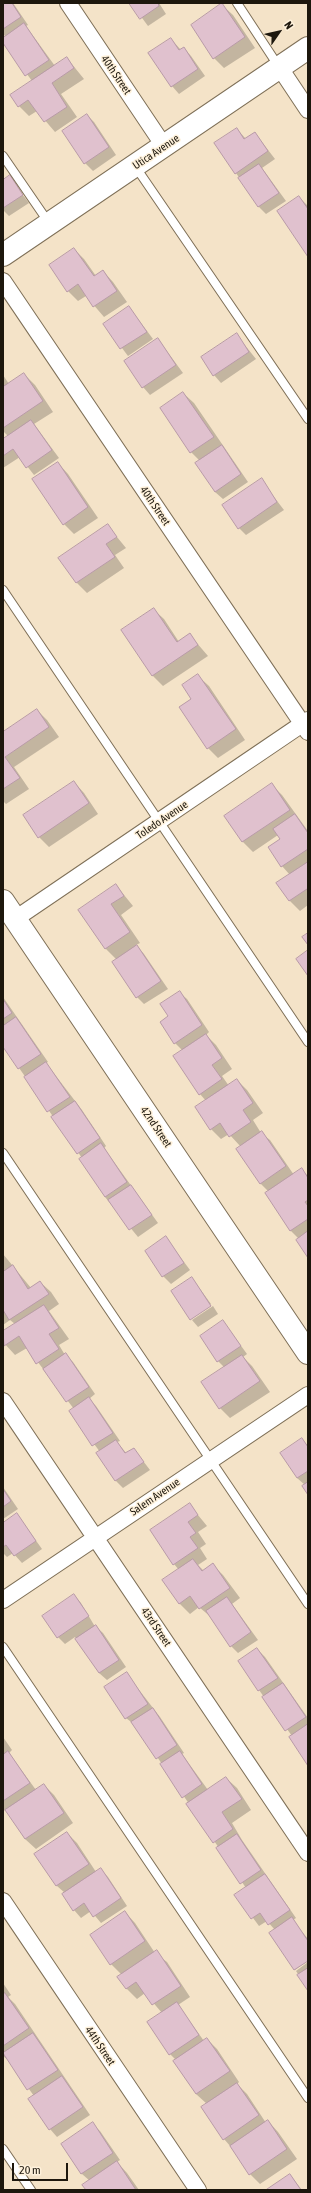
<!DOCTYPE html>
<html>
<head>
<meta charset="utf-8">
<style>
  body { margin:0 }
  #map { position:relative; width:311px; height:2193px; overflow:hidden; background:#f4e3c8; font-family:"Asap Condensed",sans-serif }
  canvas { display:block }
  .frame { position:absolute; inset:0; border:4px solid #1d170d; pointer-events:none }
  .north { position:absolute; left:259px; top:12px; width:40px; height:40px; -webkit-text-stroke:3px #fef1db; paint-order:stroke; rotate:56deg; font-size:11px; font-weight:700; line-height:16px; text-align:center; color:#1d170d }
  .north::after { content:''; display:block; margin:auto; width:14px; height:18px; background:#1d170d; clip-path:polygon(50% 0,100% 100%,50% 72%,0 100%) }
  .scale { position:absolute; left:12px; top:2163px; width:56px; height:18px; box-sizing:border-box; border:2px solid #1d170d; border-top:0; padding-left:5px; font-size:12px; line-height:14px; white-space:nowrap; color:#1d170d; -webkit-text-stroke:3px #fef1db; paint-order:stroke }
</style>
</head>
<body>
<div id="map">
<canvas width="311" height="2193"></canvas>
<div class="frame"></div>
<div class="north">N</div>
<div class="scale">20 m</div>
</div>
<script>
const c = document.querySelector('canvas').getContext('2d');
c.lineJoin = 'round';
function fillPath(path, color) {
  c.fillStyle = color;
  c.fill(path, 'evenodd');
}
function trace(path, color, width, dash) {
  c.strokeStyle = color;
  c.lineWidth = width;
  c.lineCap = dash ? 'butt' : 'round';
  c.setLineDash(dash || []);
  c.stroke(path);
}
function write(font, color, halo, rows, align = 'center') {
  c.font = font + ' "Asap Condensed",sans-serif';
  c.lineWidth = 3;
  c.setLineDash([]);
  c.textBaseline = 'middle';
  c.strokeStyle = halo;
  c.fillStyle = color;
  for (const [text, x, y, turn = 0] of rows) {
    c.save();
    c.translate(x, y);
    c.rotate((+turn || 0) * Math.PI / 180);
    c.textAlign = isNaN(turn) ? turn : align;
    if (halo) c.strokeText(text, 0, 0);
    c.fillText(text, 0, 0);
    c.restore();
  }
}
const shadow = new Path2D(`
  M3 3H13L28 25 26 26 55 66 67 58 84 79 61 94 77 117 55 132 37 111 29 116 19 106 32 81 3 41 6 37 3 34Z
  M131 3H159L166 14 148 26Z
  M222 5 233 15 255 48 224 68 214 58Z
  M171 39 181 50 184 48 191 56 205 76 179 94 172 86 150 54Z
  M87 115 94 122 116 155 93 171 85 163 63 131Z
  M237 129 246 139 255 133 275 159 262 168 286 201 266 214 259 207 236 173Z
  M9 177 29 203 9 216 3 210V181Z
  M299 197 308 206V255Z
  M74 249 84 259 96 276 103 271 113 282 127 302 104 317 86 296 78 301 68 291Z
  M129 307 153 339 128 356 104 324Z
  M236 334 256 359 221 383 214 375Z
  M158 339 183 373 150 395 143 387Z
  M24 374 35 385 53 412 34 424 59 458 34 475 20 457 3 468V440L8 436 3 431V375L9 384Z
  M183 393 194 403 248 482 223 499 215 492 200 461 191 452 161 408Z
  M58 463 68 474 98 518 74 534 64 524Z
  M261 480 284 510 246 535 239 528Z
  M108 526 126 548 115 555 124 568 87 593 77 583 60 558Z
  M153 609 164 619 179 642 190 635 208 656 163 686 153 676 122 630Z
  M198 676 209 686 245 740 218 758 208 748 192 699Z
  M37 710 47 720 59 737 14 767 29 789 6 804 3 801V733Z
  M74 782 84 793 98 814 49 847 39 837Z
  M272 785 282 795 308 831V905L300 911 289 900 290 875 282 866 281 839 278 835 253 852 243 842 226 816Z
  M116 885 133 906 121 915 140 943 136 945 144 954 168 989 144 1004 137 997 117 960 106 949 80 910Z
  M179 992 187 999 209 1032 206 1035 216 1045 232 1069 222 1076 229 1086 237 1080 247 1090 263 1113 253 1120 261 1133 270 1140 294 1175 302 1170 308 1176V1256L299 1239 291 1231 266 1194 269 1192 260 1183 241 1147 229 1134 221 1139 211 1129 206 1101 200 1094 183 1051 175 1043 170 1016Z
  M3 997 48 1062 46 1063 82 1110 106 1146 104 1148 158 1223 138 1237 105 1197 82 1158 3 1045Z
  M166 1238 190 1270 171 1284 163 1276Z
  M3 1254 31 1288 40 1282 51 1292 59 1304 49 1311 69 1339 59 1345 65 1355 73 1362 95 1394 89 1399 96 1406 120 1441 117 1442 127 1454 134 1449 150 1470 123 1488 116 1481 98 1453 100 1452 70 1411 74 1409 27 1348 15 1355 3 1342V1332L15 1324 10 1320 3 1325Z
  M192 1278 211 1304 191 1318Z
  M213 1306 218 1314 198 1327 192 1320Z
  M223 1321 247 1354 243 1357 252 1366 270 1392 230 1418 220 1408 225 1368 218 1361Z
  M302 1440 308 1446V1493L305 1485 297 1478Z
  M3 1487 18 1509 3 1519Z
  M189 1504 207 1526 198 1532 206 1544 200 1548 207 1559 198 1565 204 1571 213 1565 223 1575 240 1598 232 1604 258 1640 238 1653 231 1646 212 1618 199 1607 190 1614 179 1603V1570L174 1564Z
  M17 1514 42 1549 22 1563 13 1553 7 1557 3 1553V1524Z
  M74 1595 81 1603 94 1625 103 1633 126 1667 107 1680 99 1673 75 1637 65 1644 58 1637Z
  M257 1649 265 1657 308 1718V1764L292 1736 259 1690Z
  M126 1673 160 1717 184 1753 182 1754 208 1790 226 1778 237 1788 251 1810 232 1823 242 1840 296 1918 293 1920 308 1939V1960L295 1970 270 1933 275 1930 267 1921 259 1926 236 1895 246 1888 162 1764 135 1725 126 1718Z
  M3 1737 12 1750 9 1753 36 1790 44 1785 54 1795 73 1823 36 1849 25 1839 7 1811 3 1810Z
  M67 1833 77 1843 96 1872 100 1869 108 1877 127 1906 101 1923 91 1911 81 1918 74 1910 65 1893 57 1886 36 1854Z
  M125 1912 135 1923 155 1953 167 1962 190 1997 178 2005 204 2041 207 2039 217 2049 239 2082 237 2084 247 2094 266 2123 268 2121 278 2132 297 2159 260 2184 250 2174 231 2147 224 2139 207 2104 196 2094 174 2061 176 2060 170 2054 162 2013 145 1993 137 1999 126 1988 122 1975 111 1964 91 1935Z
  M308 1962V1989L296 1971Z
  M3 1983 11 1995 8 1997 15 2004 90 2115 57 2137 50 2129 34 2096 8 2060 3 2056Z
  M92 2124 100 2131 120 2160 117 2162 127 2173 139 2190H87L90 2181 82 2174 62 2144Z
  M290 2175 302 2190H268Z`);
const building = new Path2D(`
  M3 3H12L21 17 3 29Z
  M129 3H158L159 6 140 19Z
  M222 3 245 37 213 59 191 25Z
  M24 23 49 60 25 76 3 43V38Z
  M171 38 179 50 184 47 198 69 171 87 148 53Z
  M67 57 74 68 52 83 67 107 44 122 28 100 18 107 10 95Z
  M87 114 109 147 84 164 62 131Z
  M237 128 244 139 255 132 268 151 235 174 214 143Z
  M259 164 279 193 258 207 238 178Z
  M10 175 23 195 3 208V180Z
  M299 196 308 209V257L277 211Z
  M74 248 94 276 103 270 117 291 93 307 78 284 67 292 49 265Z
  M129 306 147 332 120 349 103 324Z
  M237 333 249 352 213 376 201 357Z
  M158 338 176 365 142 388 124 361Z
  M24 373 43 401 3 428V387Z
  M183 392 214 437 190 453 160 408Z
  M31 420 52 450 26 468 13 449 3 456V439Z
  M222 445 241 474 215 492 195 463Z
  M58 462 88 507 63 525 32 479Z
  M262 478 277 502 238 529 222 505Z
  M108 524 117 537 106 544 115 557 76 583 58 558Z
  M154 608 177 642 190 633 198 645 152 676 121 630Z
  M198 674 236 729 207 749 179 707 191 699 182 685Z
  M37 709 49 727 5 757 20 778 3 789V732Z
  M74 781 89 803 38 838 23 815Z
  M272 783 290 810 242 842 224 816Z
  M295 814 308 833V849L281 867 268 847 280 839 273 829Z
  M308 862V891L307 889 289 901 276 883Z
  M116 884 124 896 111 904 130 932 105 949 78 910Z
  M308 933V945L302 937Z
  M137 945 161 981 136 998 112 962Z
  M308 950V976L296 959Z
  M180 991 202 1025 174 1044 160 1022 168 1016 160 1004Z
  M3 999 12 1013 3 1019Z
  M16 1017 41 1054 18 1069 3 1047V1026Z
  M206 1034 222 1058 212 1065 222 1079 199 1095 173 1056Z
  M46 1062 70 1097 47 1112 24 1077Z
  M237 1079 253 1103 243 1110 251 1122 229 1137 220 1123 210 1130 195 1107Z
  M75 1101 100 1138 77 1154 51 1117Z
  M262 1131 286 1166 260 1184 236 1149Z
  M101 1143 127 1182 105 1197 79 1159Z
  M302 1168 308 1178V1200L305 1202 308 1206V1219L290 1231 265 1193Z
  M131 1185 152 1215 129 1230 108 1200Z
  M308 1231V1258L296 1240Z
  M166 1236 184 1263 162 1277 145 1251Z
  M13 1265 28 1289 40 1281 49 1294 9 1320 3 1310V1272Z
  M192 1277 211 1306 190 1320 171 1291Z
  M44 1305 59 1328 49 1334 59 1349 36 1364 19 1336 4 1346 3 1331Z
  M223 1320 241 1346 217 1362 200 1336Z
  M66 1353 89 1387 66 1402 43 1369Z
  M242 1355 260 1381 219 1409 201 1382Z
  M89 1397 113 1433 92 1446 69 1411Z
  M302 1438 308 1447V1471L297 1478 280 1453Z
  M116 1440 125 1453 134 1448 144 1462 115 1481 96 1453Z
  M308 1482V1495L302 1486Z
  M3 1489 11 1501 3 1507Z
  M190 1503 198 1515 188 1522 196 1533 190 1537 198 1548 173 1565 150 1530Z
  M17 1513 36 1541 14 1556 6 1545 3 1547V1523Z
  M193 1559 202 1571 213 1563 230 1588 199 1609 190 1596 179 1604 162 1580Z
  M74 1594 89 1616 57 1638 42 1616Z
  M227 1597 251 1632 230 1647 206 1611Z
  M96 1625 119 1660 99 1673 75 1639Z
  M257 1648 278 1678 258 1691 238 1661Z
  M127 1672 148 1704 125 1719 104 1687Z
  M283 1683 306 1717 285 1731 262 1697Z
  M153 1708 177 1745 156 1759 131 1722Z
  M308 1724V1766L289 1737Z
  M8 1751 30 1783 3 1801V1755Z
  M180 1751 202 1784 182 1798 160 1764Z
  M226 1777 242 1799 222 1812 233 1829 213 1843 186 1804Z
  M44 1784 64 1813 25 1839 5 1810Z
  M67 1832 89 1864 56 1886 34 1854Z
  M237 1834 261 1870 240 1884 216 1848Z
  M101 1868 121 1898 93 1917 84 1903 73 1911 62 1894Z
  M265 1874 290 1910 268 1925 260 1913 251 1919 234 1895Z
  M125 1911 145 1941 110 1965 90 1935Z
  M292 1917 308 1941V1961L294 1970 269 1933Z
  M157 1950 181 1986 152 2005 136 1982 126 1989 117 1977Z
  M308 1968V1991L297 1975Z
  M5 1993 29 2028 3 2046V1994Z
  M177 2002 199 2035 169 2055 147 2022Z
  M33 2033 58 2070 27 2090 3 2053Z
  M207 2038 230 2071 196 2094 173 2061Z
  M62 2076 83 2107 49 2130 28 2099Z
  M237 2083 259 2115 223 2140 201 2107Z
  M268 2120 287 2149 249 2175 230 2146Z
  M93 2122 113 2153 81 2174 61 2144Z
  M117 2161 136 2190H86L82 2185Z
  M290 2174 301 2190H266Z`);
const lane = new Path2D(`
  M237 3 279 67
  M3 156 49 223
  M135 166 308 419
  M3 590 308 1042
  M3 1153 308 1604
  M3 1647 308 2098
  M3 2149 31 2190`);
const street = new Path2D(`
  M68 3 164 146
  M280 68 308 110
  M3 281 308 732
  M15 919 308 720
  M3 1401 308 1853
  M3 1600 308 1395
  M3 1901 198 2190`);
const secondary = new Path2D(`
  M3 255 308 48
  M3 901 308 1353`);
const streetNames = [
  ["40th Street",116,75,56],
  ["Utica Avenue",156,152,-34],
  ["40th Street",155,506,56],
  ["Toledo Avenue",162,820,-34],
  ["42nd Street",156,1127,56],
  ["Salem Avenue",155,1497,-34],
  ["43rd Street",156,1627,56],
  ["44th Street",100,2046,56]
];
fillPath(shadow, '#0003');
fillPath(building, '#e0c1ce');
trace(building, '#b89aa7', 1);
trace(lane, '#7e6f57', 10);
trace(street, '#7e6f57', 18);
trace(secondary, '#7e6f57', 24);
trace(lane, '#fff', 8);
trace(street, '#fff', 16);
trace(secondary, '#fff', 22);
write('11px', '#1d170d', '#fef1db', streetNames);
</script>
</body>
</html>
